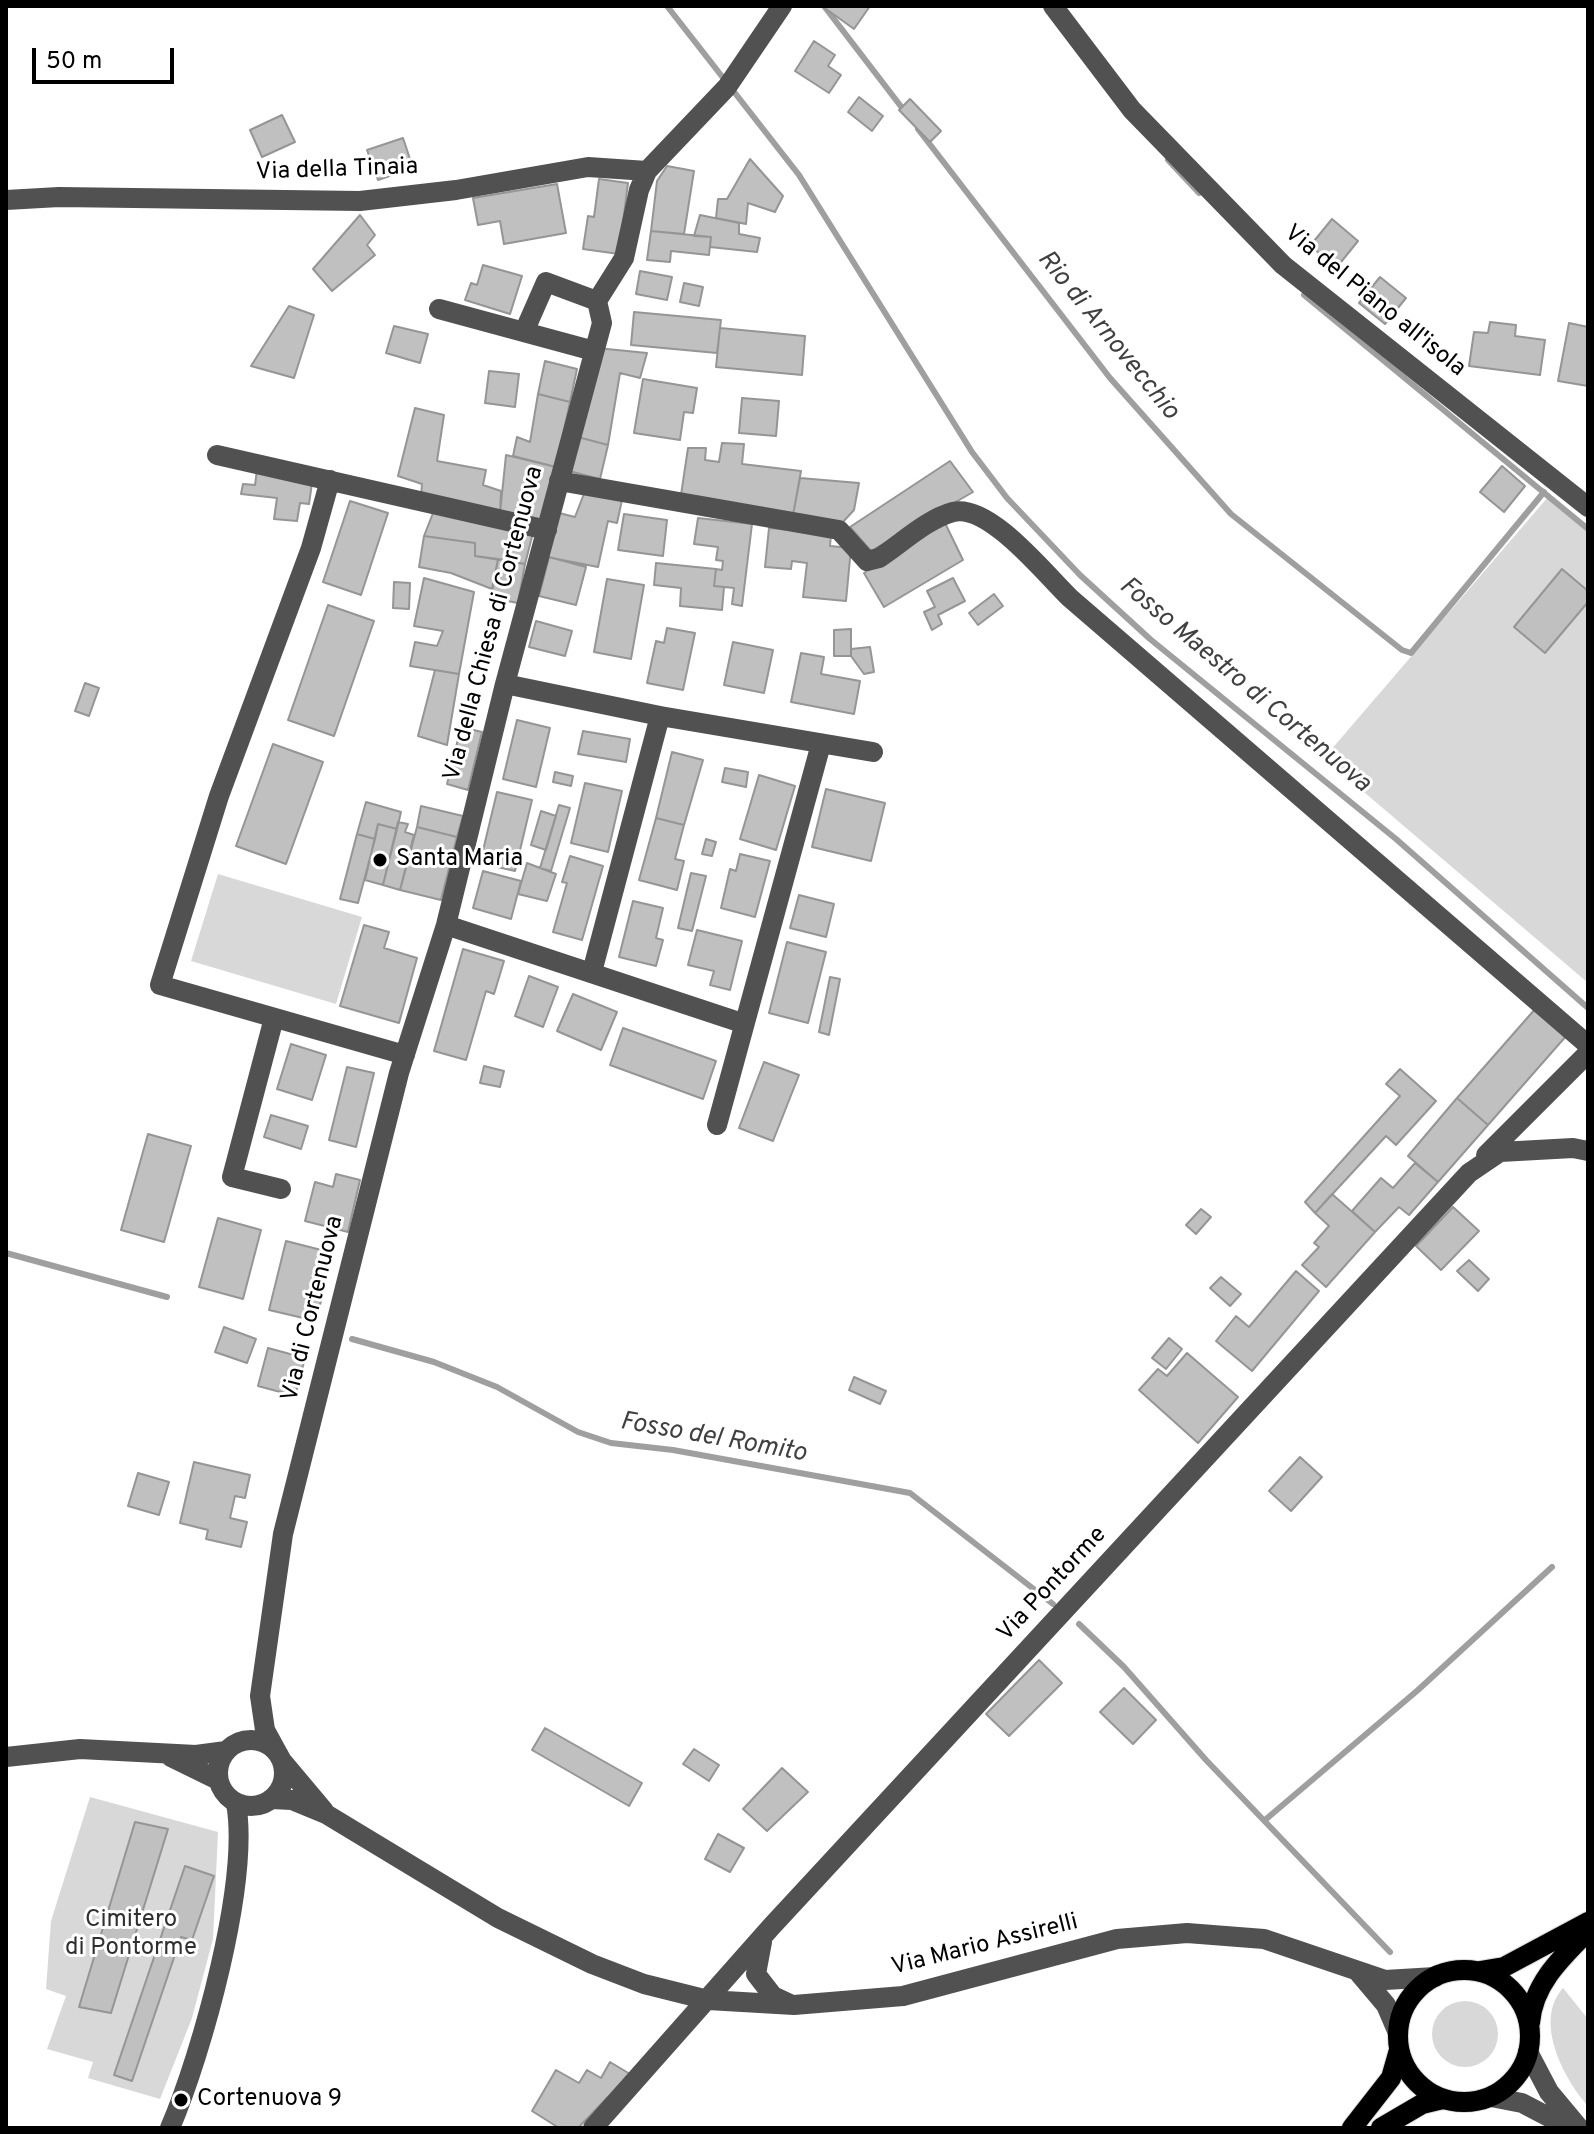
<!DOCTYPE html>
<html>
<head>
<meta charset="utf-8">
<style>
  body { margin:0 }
  #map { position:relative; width:1594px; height:2134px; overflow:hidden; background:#fff; font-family:Overpass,sans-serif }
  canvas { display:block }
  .frame { position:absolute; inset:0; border:8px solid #000; pointer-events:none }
  .scale { position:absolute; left:32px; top:48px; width:142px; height:36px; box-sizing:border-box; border:4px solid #000; border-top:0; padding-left:10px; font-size:24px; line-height:28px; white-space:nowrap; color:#000; -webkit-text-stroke:6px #fff; paint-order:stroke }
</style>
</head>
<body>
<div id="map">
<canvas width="1594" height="2134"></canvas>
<div class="frame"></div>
<div class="scale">50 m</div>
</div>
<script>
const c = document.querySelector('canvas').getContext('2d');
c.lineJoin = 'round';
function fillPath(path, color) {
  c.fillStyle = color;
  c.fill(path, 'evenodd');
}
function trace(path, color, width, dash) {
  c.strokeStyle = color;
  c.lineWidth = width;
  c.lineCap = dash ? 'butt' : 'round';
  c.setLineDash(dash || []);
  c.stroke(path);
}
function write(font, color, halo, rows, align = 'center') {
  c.font = font + ' Overpass,sans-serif';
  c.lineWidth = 6;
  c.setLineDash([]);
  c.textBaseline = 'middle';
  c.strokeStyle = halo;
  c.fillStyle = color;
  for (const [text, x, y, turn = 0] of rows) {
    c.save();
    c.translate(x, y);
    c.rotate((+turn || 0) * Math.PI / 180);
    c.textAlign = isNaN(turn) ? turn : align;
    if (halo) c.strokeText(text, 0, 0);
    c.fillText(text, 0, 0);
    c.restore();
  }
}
const green = new Path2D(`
  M1548 497 1588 531 1587 982 1324 758Z
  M218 874 362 917 336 1004 191 961Z
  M90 1797 218 1832 213 1939 192 2018 160 2099 88 2078 93 2062 47 2049 66 1996 46 1989 51 1921Z
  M1563 1988 1588 2019V2106C1564 2079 1533 2021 1563 1988Z
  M1432 2034a33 33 0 1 1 66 0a33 33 0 1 1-66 0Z`);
const stream = new Path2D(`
  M667 6 799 175 972 452 1007 498 1080 575 1150 639 1396 839 1588 1008
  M824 6 906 113
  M918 129 1110 378 1231 514 1402 650 1411 653 1544 492
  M1168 160 1199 193
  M1304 295 1588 529
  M6 1253 167 1297
  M352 1339 434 1362 497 1387 578 1432 611 1443 673 1450 910 1493 1053 1604
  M1079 1624 1124 1667 1206 1760 1390 1952
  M1265 1820 1418 1690 1552 1567`);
const building = new Path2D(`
  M822 6H870L854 29Z
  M814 41 835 55 828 66 841 75 829 93 795 71Z
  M859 97 883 116 872 131 848 112Z
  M910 99 941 131 930 142 899 110Z
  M282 115 295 142 262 157 250 130Z
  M403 138 413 168 378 180 367 150Z
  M750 159 783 196 775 212 748 203 746 224 716 218 718 199H727Z
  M667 166 694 171 684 234 651 231 657 181Z
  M599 179 628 183 619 254 583 249 588 216 594 217Z
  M557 184 566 233 504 244 500 221 478 225 473 198Z
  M360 215 375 235 367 245 375 255 332 291 313 269Z
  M700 215 739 223V234L760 238 757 252 710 247 711 237 694 236Z
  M1332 219 1358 241 1337 267 1310 246Z
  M651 231 711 237 709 255 671 251 670 262 647 260Z
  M483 265 522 276 510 314 465 300 471 283 477 285Z
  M640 271 672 277 667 300 636 294Z
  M1380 277 1406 298 1385 324 1359 303Z
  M684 283 703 287 699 306 680 302Z
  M289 306 314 315 294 378 251 366Z
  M634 312 721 320 717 353 631 345Z
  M1490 322 1516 325 1515 336 1545 340 1540 375 1469 366 1474 332 1488 333Z
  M1569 323 1588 327V386L1558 381Z
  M394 326 428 334 420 363 386 353Z
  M720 328 805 336 802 375 716 367Z
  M597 348 647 353 640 378 620 373 608 445 574 436Z
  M545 361 577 369 570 402 538 394Z
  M489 371 519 374 515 407 485 403Z
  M643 379 697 388 693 413 684 412 680 440 634 433Z
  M538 394 570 402 556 467 513 456 517 437 530 442Z
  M742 398 779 401 776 436 739 433Z
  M415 408 444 415 437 461 486 470 483 485 501 491 500 513 421 496 422 484 398 476Z
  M574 436 608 445 600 479 565 470Z
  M722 443 744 444 742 464 801 471 793 515 681 495 688 448H706L705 460 719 462Z
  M506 455 556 467 539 525 500 513Z
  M950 461 973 492 871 551 850 527Z
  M1502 466 1525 486 1504 512 1480 492Z
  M257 470 313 476 309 504 300 503 297 521 274 519 277 498 241 494 243 484 255 485Z
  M800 478 859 483 854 510 842 523 793 515Z
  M585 491 622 500 617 523 608 521 598 567 542 556 555 512 575 517Z
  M350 501 388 513 361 595 323 582Z
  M435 508 534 529 525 564 475 556V543L424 536Z
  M624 514 667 520 663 556 618 550Z
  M698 518 752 524 742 606 732 604 734 588 714 586 716 569 722 570 723 561 716 560 718 547 694 544Z
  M944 521 963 560 884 607 864 573Z
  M769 528 831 534 830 546 851 548 846 601 803 597 807 563 792 561 791 569 765 567Z
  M424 536 475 543V556L498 559 492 589 451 573 419 567Z
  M549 557 586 567 576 605 539 596Z
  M498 559 525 564 518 603 491 598Z
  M656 563 716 569 714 586 724 587 722 610 680 606 681 588 654 585Z
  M1562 569 1588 591V602L1545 653 1514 627Z
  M424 578 474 592 459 674 410 666 415 642 437 646 443 631 414 626Z
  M953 578 965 601 938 615 942 624 932 630 924 612 935 607 927 591Z
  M607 579 644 585 631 659 594 652Z
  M394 582 410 583 409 609 393 608Z
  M994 594 1003 606 978 625 969 613Z
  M328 605 374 621 334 736 288 720Z
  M536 621 572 631 565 656 529 647Z
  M667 628 695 633 683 690 647 683 656 641 664 643Z
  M851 629V656H834V630Z
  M733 642 773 650 764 693 724 685Z
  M870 647 874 672 864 674 851 656V649Z
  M801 653 824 657 821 674 860 681 854 714 791 702Z
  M435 670 459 674 447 745 418 736Z
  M85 683 99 688 89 716 75 711Z
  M517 720 550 728 536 787 503 779Z
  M461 727 482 732 468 790 447 784Z
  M583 731 630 739 626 762 578 754Z
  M273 744 323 762 286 864 236 846Z
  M672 752 703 760 684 825 656 818Z
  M725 768 748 772 746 787 722 782Z
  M555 772 573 776 571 786 553 782Z
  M759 775 795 786 776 850 740 839Z
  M585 783 622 791 608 852 571 843Z
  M826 789 885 803 871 861 812 847Z
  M497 792 532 800 515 871 480 863Z
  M366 802 401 812 397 829 378 824 375 839 357 834Z
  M559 805 570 808 551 871 540 868Z
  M421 806 463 816 457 837 417 827Z
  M541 811 556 816 546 850 531 845Z
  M656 818 684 825 675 859 684 861 677 890 639 880Z
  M398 822 408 824 405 832 414 835 400 890 383 885Z
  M378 824 397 829 383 885 365 880Z
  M417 827 457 837 441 900 400 890Z
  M357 834 375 839 358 903 340 899Z
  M706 839 716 842 712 856 702 854Z
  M740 854 770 861 755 917 721 908 730 869 736 871Z
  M570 856 603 866 582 940 553 932 567 883 562 882Z
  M527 863 556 874 547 901 518 894Z
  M483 871 521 881 511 919 473 908Z
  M691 873 706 876 692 931 678 928Z
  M799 895 834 904 826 937 790 928Z
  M633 901 663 908 656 938 663 940 656 966 619 957Z
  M364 925 389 932 384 948 417 958 399 1023 340 1006Z
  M697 930 742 941 730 990 710 985 714 971 688 965Z
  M787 942 826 952 808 1023 769 1013Z
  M463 949 504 961 494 994 486 991 466 1060 434 1051Z
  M529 976 558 987 543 1027 515 1016Z
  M830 977 840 979 829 1035 819 1032Z
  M573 994 617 1012 601 1050 557 1031Z
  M1536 1008 1567 1035 1488 1125 1457 1098Z
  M623 1028 716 1061 703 1099 610 1065Z
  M291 1044 326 1055 312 1100 277 1089Z
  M764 1062 799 1075 773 1141 739 1128Z
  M484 1066 504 1071 500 1087 480 1083Z
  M347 1067 374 1073 356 1147 329 1140Z
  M1400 1069 1436 1101 1396 1145 1386 1136 1315 1213 1305 1202 1400 1096 1386 1084Z
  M1457 1098 1488 1125 1438 1182 1408 1156Z
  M271 1115 308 1126 301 1149 264 1137Z
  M148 1134 191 1146 164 1242 121 1230Z
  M1415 1163 1438 1182 1409 1215 1399 1207 1375 1232 1352 1211 1381 1178 1393 1188Z
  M336 1174 360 1180 348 1232 305 1221 315 1182 333 1187Z
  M1332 1194 1375 1232 1326 1287 1302 1265 1319 1247 1314 1243 1329 1226 1315 1213Z
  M1453 1207 1479 1231 1441 1270 1416 1246Z
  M1201 1209 1211 1217 1196 1234 1186 1225Z
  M218 1218 261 1230 243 1299 199 1287Z
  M286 1241 333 1253 316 1321 269 1310Z
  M1469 1260 1489 1279 1478 1291 1457 1271Z
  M1296 1271 1319 1291 1252 1371 1216 1341 1236 1316 1249 1327Z
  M1221 1277 1241 1294 1230 1306 1210 1288Z
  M224 1327 256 1339 247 1363 215 1352Z
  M1169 1338 1182 1349 1166 1369 1152 1358Z
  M268 1348 305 1358 295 1396 258 1386Z
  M1187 1353 1238 1397 1198 1443 1139 1390 1158 1369 1167 1376Z
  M854 1377 886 1391 880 1404 849 1390Z
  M1300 1457 1322 1477 1291 1511 1269 1491Z
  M194 1462 250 1475 245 1498 235 1496 230 1518 247 1522 241 1547 206 1539 208 1530 180 1523Z
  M138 1473 169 1482 159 1515 128 1506Z
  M1039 1660 1062 1683 1009 1736 986 1714Z
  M1124 1688 1156 1720 1133 1744 1100 1712Z
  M545 1728 642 1783 629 1806 532 1750Z
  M694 1749 719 1765 709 1781 683 1764Z
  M782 1768 808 1792 767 1831 743 1809Z
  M135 1822 168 1829 111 2013 79 2007Z
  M718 1834 744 1848 730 1872 705 1859Z
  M185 1866 214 1876 192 1940 181 1937 132 2081 114 2075Z
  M610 2062 630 2074 578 2128H559L532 2111 556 2070 579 2083 587 2070 601 2078Z`);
const minor = new Path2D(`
  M1053 6 1132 110 1283 265 1588 507
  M6 200 59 197 360 201 456 190 588 167 647 171
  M439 309 594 351
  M524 332 546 282 597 301
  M217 455 547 530
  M330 480 311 548 219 796 160 985 405 1055
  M559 481 839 530 867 561 879 558C902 543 927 519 953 512 989 503 1045 574 1070 598L1588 1045
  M505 684 660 716 873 752
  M446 925 742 1023
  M592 972 660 716
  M274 1018 232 1177 281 1189
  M717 1125 821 744
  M1486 1155 1588 1053
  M218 1773a33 33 0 1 1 66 0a33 33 0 1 1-66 0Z
  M277 1752 265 1730 260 1696 283 1534 399 1073 446 925 505 684 602 323 597 301 624 258 639 190 647 171 727 87 782 6
  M6 1757 80 1749 196 1755 226 1751
  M171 1757 218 1780
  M282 1761 324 1811
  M271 1799 292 1800 326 1814 498 1918 592 1964 644 1984 708 2000 794 2005 903 1996 1117 1939 1187 1933 1264 1939 1385 1980 1435 1977
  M762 1942 756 1974 773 1996 790 2004
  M1359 1973 1386 2005 1398 2033
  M1528 2052 1549 2092 1579 2128
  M1491 2097 1522 2103 1570 2128
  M170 2128C202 2053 250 1882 236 1803
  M593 2128 771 1927 1469 1173 1500 1152 1573 1148 1588 1151`);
const major = new Path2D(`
  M1398 2036a66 66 0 1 1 132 0a66 66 0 1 1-132 0Z
  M1480 1971 1504 1967 1588 1922
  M1530 2023C1533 1984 1562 1957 1588 1931
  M1352 2128 1391 2078 1399 2050
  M1381 2128 1422 2104 1443 2099`);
const markers = [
  [380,860,8,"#000"],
  [181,2100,8,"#000"]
];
const streetNames = [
  ["Via della Tinaia",337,171,-2],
  ["Via del Piano all'isola",1374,302,39],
  ["Via della Chiesa di Cortenuova",495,624,-75],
  ["Via di Cortenuova",314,1309,-76],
  ["Via Pontorme",1053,1585,-47],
  ["Via Mario Assirelli",985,1946,-14]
];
const poiNames = [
  ["Santa Maria",396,860],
  ["Cortenuova 9",197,2100]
];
const parkNames = [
  ["Cimitero",131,1921],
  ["di Pontorme",131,1949]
];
const waterNames = [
  ["Rio di Arnovecchio",1107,336,51],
  ["Fosso Maestro di Cortenuova",1244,686,40],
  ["Fosso del Romito",713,1439,10]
];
fillPath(green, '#d8d8d8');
trace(stream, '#9f9f9f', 6);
fillPath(building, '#c0c0c0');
trace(building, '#959595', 2);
trace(major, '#dbdbdb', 22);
trace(minor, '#515151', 20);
trace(major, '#000', 20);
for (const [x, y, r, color] of markers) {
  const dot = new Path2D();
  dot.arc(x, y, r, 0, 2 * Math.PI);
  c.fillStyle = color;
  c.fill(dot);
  trace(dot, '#fff', 3);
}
write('24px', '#000', '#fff', streetNames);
write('24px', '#000', '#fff', poiNames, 'left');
write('24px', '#2f2f2f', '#fff', parkNames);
write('italic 26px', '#404040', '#fff', waterNames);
</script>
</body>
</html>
